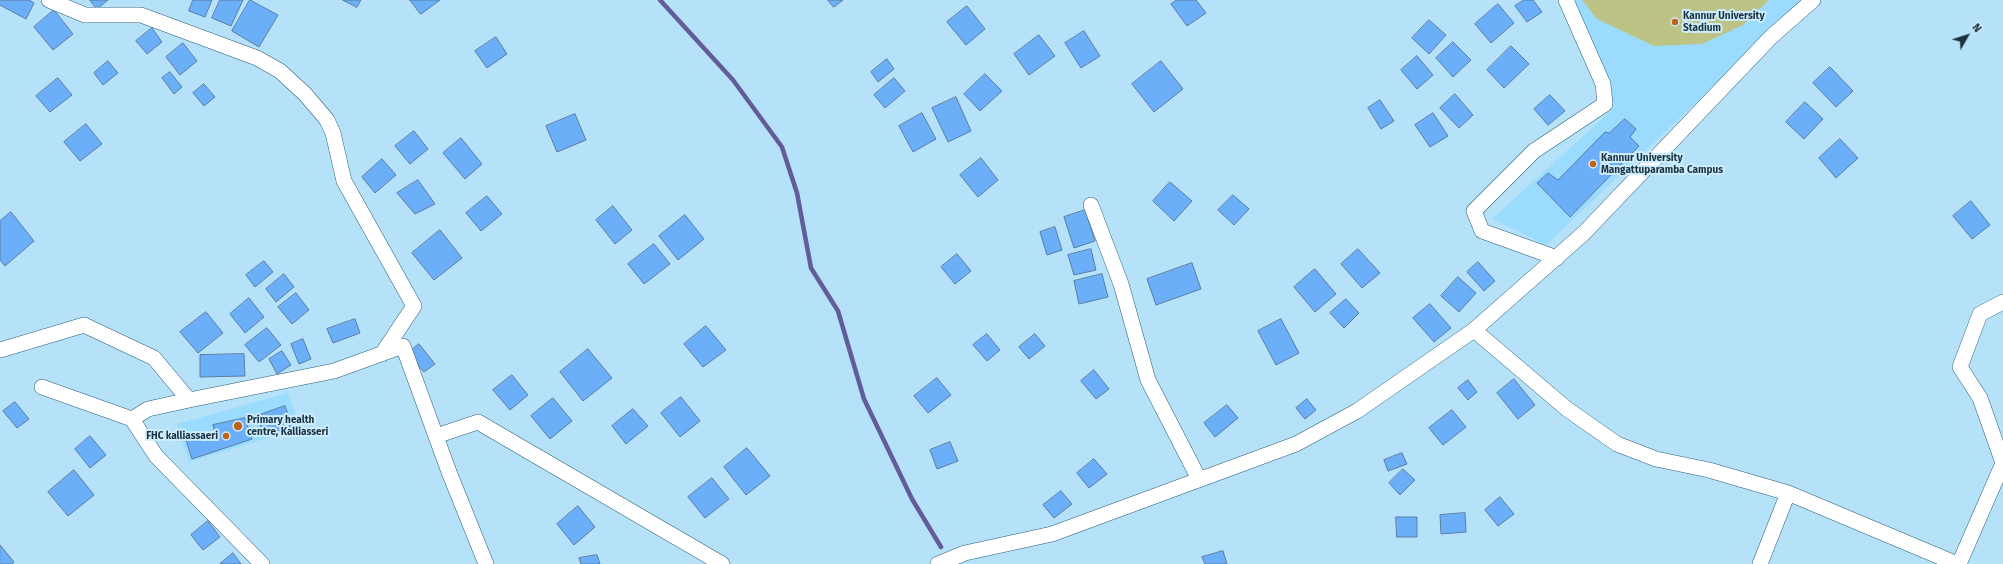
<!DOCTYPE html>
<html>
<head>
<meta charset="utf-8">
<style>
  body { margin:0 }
  #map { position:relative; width:2003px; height:564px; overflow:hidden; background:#b6e2f9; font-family:"Fira Sans",sans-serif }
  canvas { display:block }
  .north { position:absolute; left:1947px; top:16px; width:40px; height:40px; -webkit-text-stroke:3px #ccedff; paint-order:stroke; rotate:51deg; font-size:11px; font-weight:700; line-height:16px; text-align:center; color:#1b313d }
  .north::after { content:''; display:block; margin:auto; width:14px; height:18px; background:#1b313d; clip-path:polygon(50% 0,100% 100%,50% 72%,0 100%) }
</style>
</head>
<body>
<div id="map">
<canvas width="2003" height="564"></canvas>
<div class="north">N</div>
</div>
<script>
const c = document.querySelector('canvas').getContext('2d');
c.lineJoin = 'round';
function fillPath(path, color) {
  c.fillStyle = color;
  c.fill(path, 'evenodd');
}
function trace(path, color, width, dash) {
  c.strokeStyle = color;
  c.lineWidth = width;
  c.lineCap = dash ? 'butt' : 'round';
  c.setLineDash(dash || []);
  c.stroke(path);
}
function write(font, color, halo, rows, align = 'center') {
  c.font = font + ' "Fira Sans",sans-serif';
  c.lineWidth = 4;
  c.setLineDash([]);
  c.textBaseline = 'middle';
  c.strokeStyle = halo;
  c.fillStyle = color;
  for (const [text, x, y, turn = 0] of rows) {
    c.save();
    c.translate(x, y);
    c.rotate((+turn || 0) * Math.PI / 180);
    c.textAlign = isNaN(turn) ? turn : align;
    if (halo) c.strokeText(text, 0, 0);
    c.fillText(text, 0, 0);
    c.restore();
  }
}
const built = new Path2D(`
  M1570 0H1804L1546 245 1492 219 1614 108Z
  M288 393 300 428 189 462 177 424Z`);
const green = new Path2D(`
  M1582 0H1769L1743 25 1702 44 1654 46 1597 19Z`);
const stream = new Path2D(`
  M660 0 733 80 782 147 797 193 811 268 838 311 864 399 912 499 941 547`);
const building = new Path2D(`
  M0 0H29L34 3 26 19 0 5Z
  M90 0H108L97 9Z
  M193 0H212L205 17 189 11Z
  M220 0H243L231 26 212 18Z
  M250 0 278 15 259 47 232 31Z
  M343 0H361L357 7Z
  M410 0H440L421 14Z
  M828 0H843L834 7Z
  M1177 0H1196L1206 13 1187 26 1171 4Z
  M1524 0H1533L1542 12 1527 22 1515 6Z
  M1498 4 1514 23 1491 43 1475 24Z
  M967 6 985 29 966 45 947 22Z
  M54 10 73 34 53 50 34 27Z
  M1429 20 1446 35 1429 54 1412 38Z
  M152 28 162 42 147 54 136 41Z
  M1084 31 1100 56 1081 68 1065 43Z
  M1039 35 1055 56 1029 75 1014 54Z
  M496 37 507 54 487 68 475 51Z
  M1453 42 1471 60 1453 77 1436 58Z
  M183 43 197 61 180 75 166 57Z
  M1511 46 1529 64 1504 88 1487 70Z
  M1417 56 1433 75 1417 89 1401 70Z
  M887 59 894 69 878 82 871 72Z
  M108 61 118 73 103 85 94 73Z
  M1161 61 1183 89 1154 112 1132 84Z
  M1830 67 1853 91 1836 107 1813 83Z
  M170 72 182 87 174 94 162 78Z
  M985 74 1002 91 980 111 964 94Z
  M58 78 72 95 50 112 36 96Z
  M894 78 905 91 885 108 874 95Z
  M204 84 215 97 204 106 193 93Z
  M1455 94 1473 115 1459 128 1440 108Z
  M1550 95 1565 111 1548 125 1534 109Z
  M956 97 971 131 948 142 932 108Z
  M1380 100 1394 121 1381 129 1368 108Z
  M1805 102 1823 119 1804 139 1786 122Z
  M922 113 936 139 913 152 899 126Z
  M1433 113 1448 136 1430 147 1415 125Z
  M575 114 586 140 557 152 546 126Z
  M1625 119 1636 129 1630 137 1639 146 1570 217 1537 183 1548 173 1558 180 1605 132 1609 133Z
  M86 124 102 144 80 161 64 142Z
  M414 131 428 149 410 164 395 146Z
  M461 138 482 164 465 179 443 153Z
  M1840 139 1858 158 1836 178 1819 158Z
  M981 158 998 180 978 197 960 175Z
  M382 159 396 175 375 193 362 177Z
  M418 180 435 204 415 214 397 193Z
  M1170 182 1192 201 1174 221 1153 201Z
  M1233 195 1249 209 1234 225 1218 210Z
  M487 196 502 214 481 231 466 213Z
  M1971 201 1990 225 1972 239 1953 216Z
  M613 206 632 230 615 244 596 220Z
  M1085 210 1095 241 1074 248 1064 217Z
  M11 212 34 241 5 266 0 260V221Z
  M685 215 704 239 678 260 659 236Z
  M1055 227 1062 250 1047 255 1040 232Z
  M440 230 462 258 434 280 412 253Z
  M654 244 670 264 644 284 628 264Z
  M1091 249 1096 270 1074 275 1068 255Z
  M1358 249 1380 273 1362 288 1341 264Z
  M957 254 971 271 955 284 941 267Z
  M264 261 273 272 255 287 246 275Z
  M1478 262 1495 281 1484 291 1467 272Z
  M1192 263 1201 289 1156 305 1147 279Z
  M1315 269 1336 294 1315 312 1294 287Z
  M284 274 294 287 276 302 266 289Z
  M1102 274 1108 297 1079 304 1074 281Z
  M1458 277 1476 293 1459 312 1441 296Z
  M296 293 309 310 292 324 278 307Z
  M249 298 264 317 245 333 230 314Z
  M1346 299 1359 313 1344 328 1330 313Z
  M1430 304 1451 328 1434 342 1413 318Z
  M206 312 223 333 198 353 180 332Z
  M355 319 360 333 333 343 327 329Z
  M1281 319 1299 353 1276 365 1258 331Z
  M706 326 726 350 703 367 684 344Z
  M267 328 281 345 259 362 245 345Z
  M987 334 1000 350 987 361 973 345Z
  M1035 334 1045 346 1029 359 1019 347Z
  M303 339 311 359 299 364 291 344Z
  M419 344 435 364 424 372 408 353Z
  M588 349 612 378 583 401 560 372Z
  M282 351 291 365 277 374 269 359Z
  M244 354 245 376 200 377V355Z
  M1094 370 1109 389 1096 399 1081 381Z
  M512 375 528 395 510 410 493 390Z
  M937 378 951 395 928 413 914 396Z
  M1514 379 1535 405 1518 419 1497 393Z
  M1468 380 1477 392 1468 400 1458 388Z
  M681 397 700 421 680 437 661 413Z
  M553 398 572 421 550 439 531 416Z
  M1307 399 1316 410 1305 419 1296 408Z
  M15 402 29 419 17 428 3 411Z
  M1227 405 1238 418 1215 437 1204 423Z
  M285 406 292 426 264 435 257 416Z
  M633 409 648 426 626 444 612 426Z
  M1452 410 1466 427 1443 445 1429 428Z
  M245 418 252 439 192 459 186 440 215 432 213 425Z
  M90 436 106 455 90 468 75 449Z
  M950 442 958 461 937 469 930 450Z
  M747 448 770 476 746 495 724 467Z
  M1402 453 1407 464 1388 471 1384 460Z
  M1094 459 1107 474 1089 488 1077 473Z
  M1403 469 1415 480 1400 495 1389 483Z
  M74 470 94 495 68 516 48 492Z
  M712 478 729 499 705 518 688 497Z
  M1061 491 1072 504 1054 518 1043 505Z
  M1500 497 1514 514 1498 526 1485 510Z
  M578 506 595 527 574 545 557 524Z
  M1465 513 1466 532 1441 534 1440 515Z
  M1396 517H1417V537H1397Z
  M208 521 220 537 203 550 191 535Z
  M0 545 14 562 12 564H0Z
  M1223 551 1227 564H1205L1202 557Z
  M233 553 241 564H220Z
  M597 555 600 564H581L579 558Z`);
const minor = new Path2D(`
  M49 0 85 15H141L257 58 280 71 305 94 327 120 333 133 344 181 414 306 382 354
  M1091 205 1121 284 1148 380 1199 479
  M1557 258 1482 231 1474 211 1534 151 1605 104 1603 84 1566 0
  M1474 330 1567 409 1617 444 1656 459 1709 470 1788 493 1957 564
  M0 350 84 325 154 358 189 400 334 371 403 346 449 472 486 564
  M42 387 132 419 156 456 262 564
  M132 419 148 409 189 400
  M436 436 478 422 722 564
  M938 564 965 553 1052 534 1296 444 1357 411 1474 330 1584 233 1771 37 1813 0
  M1760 564 1788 493
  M1959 564 2003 463 1980 398 1960 367 1980 314 2003 302`);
const markers = [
  [1675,22,4,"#c06218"],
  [1593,164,4,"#c06218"],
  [238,426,5,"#c06218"],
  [226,436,4,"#c06218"]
];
const poiNames = [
  ["Kannur University",1683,16],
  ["Stadium",1683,28],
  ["Kannur University",1601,158],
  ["Mangattuparamba Campus",1601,170],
  ["Primary health",247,420],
  ["centre, Kalliasseri",247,432],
  ["FHC kalliassaeri",218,436,"right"]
];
fillPath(built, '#9bdbfd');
fillPath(green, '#bdc285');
trace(stream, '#625c9b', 4.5);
fillPath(building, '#6caff9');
trace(building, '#5b7ca2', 1);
trace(minor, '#285e78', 16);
trace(minor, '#fff', 15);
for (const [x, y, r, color] of markers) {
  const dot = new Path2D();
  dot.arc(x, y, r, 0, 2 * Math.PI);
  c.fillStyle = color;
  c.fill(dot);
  trace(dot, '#ccedff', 1.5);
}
write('bold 10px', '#1b313d', '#ccedff', poiNames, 'left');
</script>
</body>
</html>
